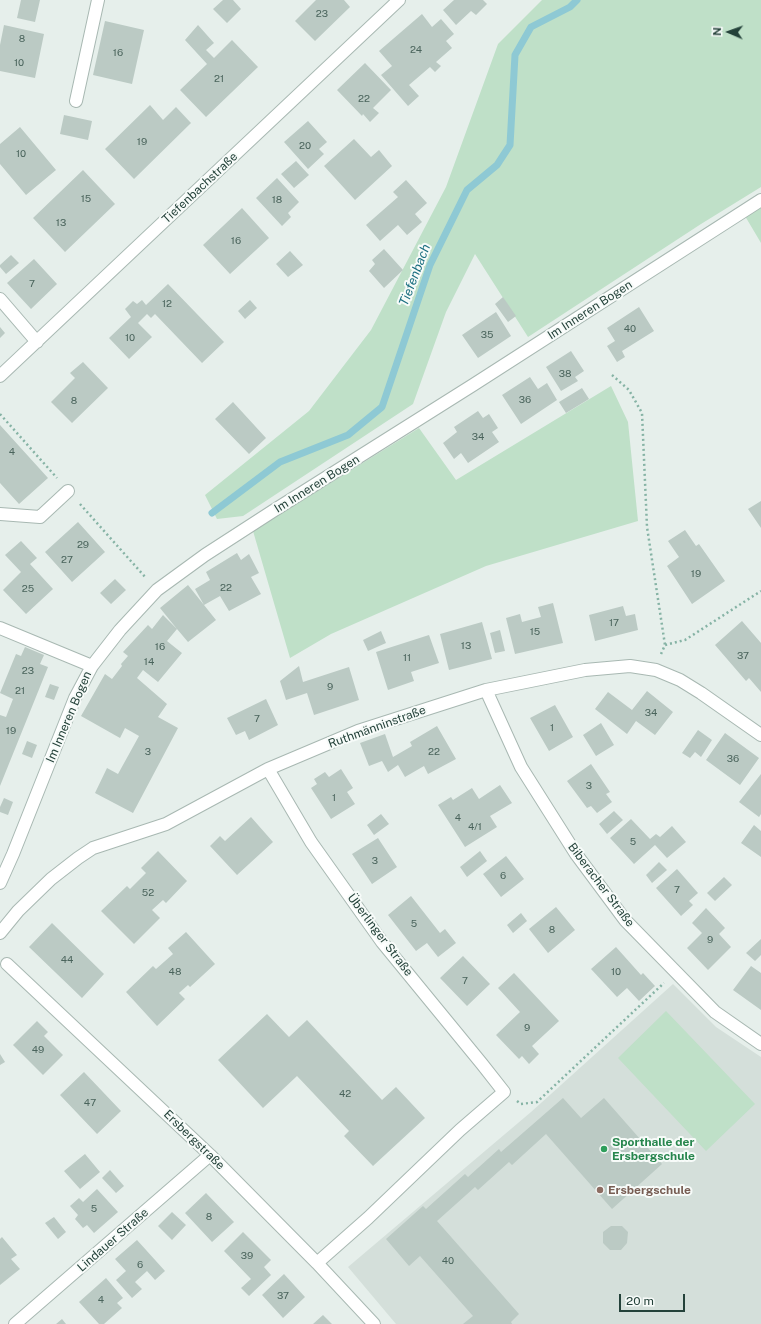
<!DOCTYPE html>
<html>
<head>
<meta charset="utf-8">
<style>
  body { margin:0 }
  #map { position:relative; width:761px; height:1324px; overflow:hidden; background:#e6efeb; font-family:"Public Sans",sans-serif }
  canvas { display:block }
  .north { position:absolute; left:709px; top:12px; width:40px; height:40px; -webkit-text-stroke:3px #f7fbf9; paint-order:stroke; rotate:272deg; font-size:11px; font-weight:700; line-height:16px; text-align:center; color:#24423a }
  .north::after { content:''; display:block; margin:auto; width:14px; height:18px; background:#24423a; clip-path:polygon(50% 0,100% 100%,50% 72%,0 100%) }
  .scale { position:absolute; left:619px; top:1294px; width:66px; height:18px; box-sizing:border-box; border:2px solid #24423a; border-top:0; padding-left:5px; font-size:12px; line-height:14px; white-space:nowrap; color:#24423a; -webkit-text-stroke:3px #f7fbf9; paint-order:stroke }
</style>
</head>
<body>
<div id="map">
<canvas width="761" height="1324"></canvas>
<div class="north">N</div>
<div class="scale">20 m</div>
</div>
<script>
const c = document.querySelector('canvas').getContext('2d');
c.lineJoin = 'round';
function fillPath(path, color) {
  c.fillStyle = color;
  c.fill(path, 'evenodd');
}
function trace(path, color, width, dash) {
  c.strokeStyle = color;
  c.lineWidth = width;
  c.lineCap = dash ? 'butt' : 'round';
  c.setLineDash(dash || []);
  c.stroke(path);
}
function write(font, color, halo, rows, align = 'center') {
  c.font = font + ' "Public Sans",sans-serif';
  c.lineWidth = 4;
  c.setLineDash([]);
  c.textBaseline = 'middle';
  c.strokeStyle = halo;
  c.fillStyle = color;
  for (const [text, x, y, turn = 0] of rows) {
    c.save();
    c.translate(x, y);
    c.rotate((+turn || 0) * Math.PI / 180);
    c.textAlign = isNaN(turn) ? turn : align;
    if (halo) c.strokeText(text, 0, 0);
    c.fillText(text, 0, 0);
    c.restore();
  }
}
const built = new Path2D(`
  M673 984 716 1027 761 1057V1324H396L348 1267 531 1112Z`);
const green = new Path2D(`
  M542 0H761V187L701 224 528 337 475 254 446 312 413 404 243 516 217 519 205 495 309 411 371 330 446 187 498 44Z
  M761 206V243L745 216Z
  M611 386 628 422 638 521 486 566 331 634 290 658 253 531 419 428 456 480Z
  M666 1011 755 1104 706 1151 618 1058Z`);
const stream = new Path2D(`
  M212 513 280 462 348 435 382 407 430 265 467 190 497 165 510 145 515 55 531 27 570 7 577 0`);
const building = new Path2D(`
  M21 0H40L35 22 17 18Z
  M223 0H233L241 9 227 23 213 9Z
  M316 0H344L350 7 315 41 295 21Z
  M454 0H483L487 4 476 15 471 11 456 25 443 10Z
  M422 14 432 27 441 19 454 34 446 41 452 48 436 62 441 66 435 72 430 67 409 85 419 96 408 106 381 75 392 66 379 51Z
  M105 21 144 30 132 84 93 75Z
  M4 25 44 34 35 78 0 71V45Z
  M198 25 214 43 206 50 214 58 232 40 258 67 206 117 180 90 207 64 185 40Z
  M365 63 391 90 373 108 379 113 370 122 363 114 362 116 337 90Z
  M150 105 163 120 176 107 191 123 134 179 105 149Z
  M64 115 92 121 88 140 60 134Z
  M308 121 327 142 319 149 324 154 308 169 284 142Z
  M20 127 56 170 26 195 0 164V144Z
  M354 139 371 157 379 150 392 166 355 200 324 166Z
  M296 161 309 175 294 188 281 174Z
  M83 170 115 204 65 252 33 218Z
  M277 178 299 202 288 213 291 217 282 226 256 198Z
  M406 180 427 203 415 214 422 222 407 235 398 225 380 241 366 225 398 197 393 192Z
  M242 208 269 238 230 274 203 245Z
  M384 249 403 270 384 288 369 271 375 264 372 260Z
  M290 251 303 265 288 277 276 264Z
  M11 255 19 263 6 274 0 267V265Z
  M34 259 57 284 31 309 7 283Z
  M168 284 224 342 202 363 155 314 151 318 147 314 138 323 152 337 129 359 109 338 131 317 125 309 133 301 137 304 142 300 146 305Z
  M503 297 516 316 508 322 495 304Z
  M250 300 257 308 245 319 238 311Z
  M639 307 654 331 622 351 625 357 617 362 607 346 615 341 607 328Z
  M496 312 511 336 478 358 462 335Z
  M0 327 5 333 0 338Z
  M571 351 584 371 575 377 578 381 561 391 546 367Z
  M83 362 108 388 72 423 51 402 75 378 70 373Z
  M530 377 538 389 547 383 557 400 521 424 502 395Z
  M582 388 589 399 566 413 559 402Z
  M233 402 266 438 249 454 215 419Z
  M478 411 483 418 489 414 498 428 492 432 499 442 468 463 461 453 454 459 443 443 457 432 454 427Z
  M0 425 48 478 19 504 0 483Z
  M761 501V528L748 509Z
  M78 522 105 552 72 582 45 552Z
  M685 530 696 546 699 544 725 581 692 604 667 566 679 557 668 541Z
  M21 541 37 558 30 564 53 589 26 614 3 590 21 572 5 555Z
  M237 553 241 560 249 554 259 573 251 577 261 594 229 611 220 596 204 605 216 620 188 642 177 629 167 641 182 653 158 682 143 670 137 678 167 704 158 717 178 728 133 813 95 793 107 768 118 774 139 736 125 728 120 738 81 716 105 674 112 679 122 666 121 664 128 656 123 652 148 625 152 629 163 615 177 629 160 608 188 585 204 605 195 589 210 580 206 572Z
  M115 579 126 590 111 604 100 593Z
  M553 603 563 643 515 654 506 618 520 614 522 622 541 617 538 607Z
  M623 606 626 616 635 614 638 630 595 641 589 615Z
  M742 621 761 643V692L749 678 746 681 715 645Z
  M482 622 492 659 449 670 440 634Z
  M500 630 505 651 495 653 490 633Z
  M381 631 386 643 368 651 363 640Z
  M429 635 439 663 411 672 414 681 388 690 376 652Z
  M25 647 44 655 40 664 48 667 0 786V715L6 717 13 699 0 693 16 654 21 656Z
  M299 666 303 682 349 667 359 700 314 715 307 693 286 700 280 681Z
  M50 684 59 687 54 700 45 697Z
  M647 691 673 712 655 735 636 721 627 734 595 709 608 692 632 710Z
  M266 699 278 725 249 740 245 731 236 735 227 718Z
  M555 705 573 737 549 751 530 718Z
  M601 723 614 745 596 756 583 735Z
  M437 726 456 759 428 774 424 766 405 777 398 765 388 772 382 761 369 766 360 743 385 734 393 757 412 746 410 742Z
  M698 730 712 740 701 757 695 752 690 758 682 753Z
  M725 733 759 758 740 785 706 760Z
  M27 741 37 745 32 758 22 754Z
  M591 764 610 792 606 794 612 802 597 813 591 806 587 808 567 781Z
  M341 769 353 788 347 792 355 804 331 819 311 788 317 784 314 779 325 772 329 777Z
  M761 774V814L759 817 739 802Z
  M500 785 512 803 490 816 497 827 465 847 438 805 451 797 453 800 472 788 479 799Z
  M4 798 13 802 8 815 0 812V807Z
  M614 811 623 820 607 834 599 824Z
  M381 814 389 824 374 835 367 825Z
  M251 817 273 842 237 875 210 846 220 836 225 841Z
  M631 819 650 839 656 834 660 837 672 826 686 842 667 858 655 845 634 864 610 838Z
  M754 825 761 831V857L741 843Z
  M378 838 397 867 372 884 352 854Z
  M158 851 187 881 166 903 163 900 152 910 160 918 134 944 101 911 127 886 130 889 146 873 141 868Z
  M480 851 487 861 467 877 460 867Z
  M506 856 524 879 501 897 483 874Z
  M659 862 667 870 652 883 646 875Z
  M677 869 698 893 689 901 693 905 681 916 656 888Z
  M724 877 732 885 715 901 707 893Z
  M411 896 440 933 445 929 456 943 438 957 427 943 416 951 388 915Z
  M556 907 575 930 548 953 529 929Z
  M706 908 725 928 719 934 731 947 708 970 687 948 702 933 692 923Z
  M521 913 527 921 513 933 507 925Z
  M52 923 104 974 82 998 29 947Z
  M186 932 215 964 190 987 188 985 179 993 185 999 157 1026 126 992 153 966 156 969 173 954 168 948Z
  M761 939V955L755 961 746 953Z
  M616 947 641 975 643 973 655 986 639 1001 627 988 617 997 591 969Z
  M463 956 490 984 467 1006 440 978Z
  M751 966 761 973V1010L733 990Z
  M514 973 559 1021 532 1046 539 1054 529 1064 522 1056 519 1059 496 1035 520 1012 498 988Z
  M267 1014 289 1037 307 1020 382 1100 396 1087 425 1118 373 1166 344 1136 349 1131 297 1076 263 1108 218 1060Z
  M37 1021 48 1032 44 1036 63 1055 43 1075 13 1045Z
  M0 1054 5 1062 0 1065Z
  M84 1072 121 1111 97 1134 60 1095Z
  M563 1098 581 1118 604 1098 662 1164 612 1209 546 1134 512 1165 509 1162 478 1190 475 1187 437 1221 519 1314 511 1322 512 1324H463L473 1316 420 1256 409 1266 386 1239 423 1206 426 1209 465 1174 468 1177 499 1149 501 1152Z
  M85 1154 100 1172 80 1189 64 1171Z
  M110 1170 124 1186 116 1193 102 1178Z
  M97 1189 118 1212 94 1233 87 1225 83 1228 75 1219 78 1215 70 1206 79 1198 83 1202Z
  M206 1193 234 1222 212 1242 185 1213Z
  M172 1212 186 1225 172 1240 158 1226Z
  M54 1217 66 1232 58 1239 45 1223Z
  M611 1226H622L628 1232 627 1243 621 1250H610L603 1243V1232Z
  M243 1232 271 1260 264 1267 271 1275 249 1296 241 1288 251 1279 224 1251Z
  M2 1237 17 1255 11 1259 20 1269 0 1285V1239Z
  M137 1240 165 1271 155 1280 147 1271 135 1282 142 1289 132 1298 116 1280 126 1271 115 1259Z
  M284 1274 305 1297 283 1318 262 1295Z
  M106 1278 123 1298 117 1303 122 1308 104 1324H99L79 1302Z
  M323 1315 332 1324H313Z
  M62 1319 66 1324H56Z`);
const path = new Path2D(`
  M612 375 629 390 642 413 647 527 665 645
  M0 414 57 478
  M80 504 146 578
  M661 654 665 645 685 640 761 591
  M517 1101 521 1104 537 1102 664 983`);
const minor = new Path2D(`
  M76 101 98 0
  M0 299 37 342
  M0 376 399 0
  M0 514 40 517 68 491
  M0 628 92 666
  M486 690 521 767 576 854 625 920 715 1012 761 1044
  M268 769 311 842 382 942 482 1064 504 1092 460 1130 368 1218 317 1263
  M0 883 13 854 75 698 92 666 120 630 157 590 205 555 273 511 473 385 761 200
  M0 933 18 911 51 879 78 858 93 848 166 824 268 769 358 731 486 690 585 670 630 666 656 670 680 680 701 693 761 735
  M7 964 210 1155 317 1263 374 1324
  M15 1324 210 1155`);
const markers = [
  [604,1149,4,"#2e9e5b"],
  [600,1190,4,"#8d6e63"]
];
const numberNames = [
  ["23",322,14],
  ["8",22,39],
  ["24",416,50],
  ["16",118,53],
  ["10",19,63],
  ["21",219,79],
  ["22",364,99],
  ["19",142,142],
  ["20",305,146],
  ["10",21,154],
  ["15",86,199],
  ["18",277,200],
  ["13",61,223],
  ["16",236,241],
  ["7",32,284],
  ["12",167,304],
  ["40",630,329],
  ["35",487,335],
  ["10",130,338],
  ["38",565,374],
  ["36",525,400],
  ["8",74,401],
  ["34",478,437],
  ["4",12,452],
  ["29",83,545],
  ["27",67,560],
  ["19",696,574],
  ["22",226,588],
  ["25",28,589],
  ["17",614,623],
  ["15",535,632],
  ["13",466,646],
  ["16",160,647],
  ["37",743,656],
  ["11",407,658],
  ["14",149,662],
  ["23",28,671],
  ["9",330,687],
  ["21",20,691],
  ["34",651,713],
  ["7",257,719],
  ["1",552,728],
  ["19",11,731],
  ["3",148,752],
  ["22",434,752],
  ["36",733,759],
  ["3",589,786],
  ["1",334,798],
  ["4",458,818],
  ["4/1",475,827],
  ["5",633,842],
  ["3",375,861],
  ["6",503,876],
  ["7",677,890],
  ["52",148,893],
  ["5",414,924],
  ["8",552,930],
  ["9",710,940],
  ["44",67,960],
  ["48",175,972],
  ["10",616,972],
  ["7",465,981],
  ["9",527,1028],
  ["49",38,1050],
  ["42",345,1094],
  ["47",90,1103],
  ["5",94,1209],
  ["8",209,1217],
  ["39",247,1256],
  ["40",448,1261],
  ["6",140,1265],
  ["37",283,1296],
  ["4",101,1300]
];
const streetNames = [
  ["Tiefenbachstraße",200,188,-43],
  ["Im Inneren Bogen",590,310,-33],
  ["Im Inneren Bogen",317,484,-32],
  ["Im Inneren Bogen",69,717,-67],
  ["Ruthmänninstraße",377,727,-20],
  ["Biberacher Straße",601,885,53],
  ["Überlinger Straße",380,935,53],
  ["Ersbergstraße",194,1140,44],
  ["Lindauer Straße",113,1240,-41]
];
const leisureNames = [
  ["Sporthalle der",612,1142],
  ["Ersbergschule",612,1156]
];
const educationNames = [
  ["Ersbergschule",608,1190]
];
const waterNames = [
  ["Tiefenbach",415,275,-69]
];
fillPath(built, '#d4dfda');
fillPath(green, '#bfe0c8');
trace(stream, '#8ec9d4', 7);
fillPath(building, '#bbcac4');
trace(minor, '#a8b8b2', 14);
trace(path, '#86b3a5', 2.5, [2, 3]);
trace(minor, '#fff', 12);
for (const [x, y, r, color] of markers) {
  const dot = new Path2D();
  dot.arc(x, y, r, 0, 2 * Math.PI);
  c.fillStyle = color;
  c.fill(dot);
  trace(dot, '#f7fbf9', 1.5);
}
write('10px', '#4a645c', null, numberNames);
write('12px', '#24423a', '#f7fbf9', streetNames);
write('bold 12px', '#27864d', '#f7fbf9', leisureNames, 'left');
write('bold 12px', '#785e54', '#f7fbf9', educationNames, 'left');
write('italic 13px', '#1c6f80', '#f7fbf9', waterNames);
</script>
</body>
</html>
